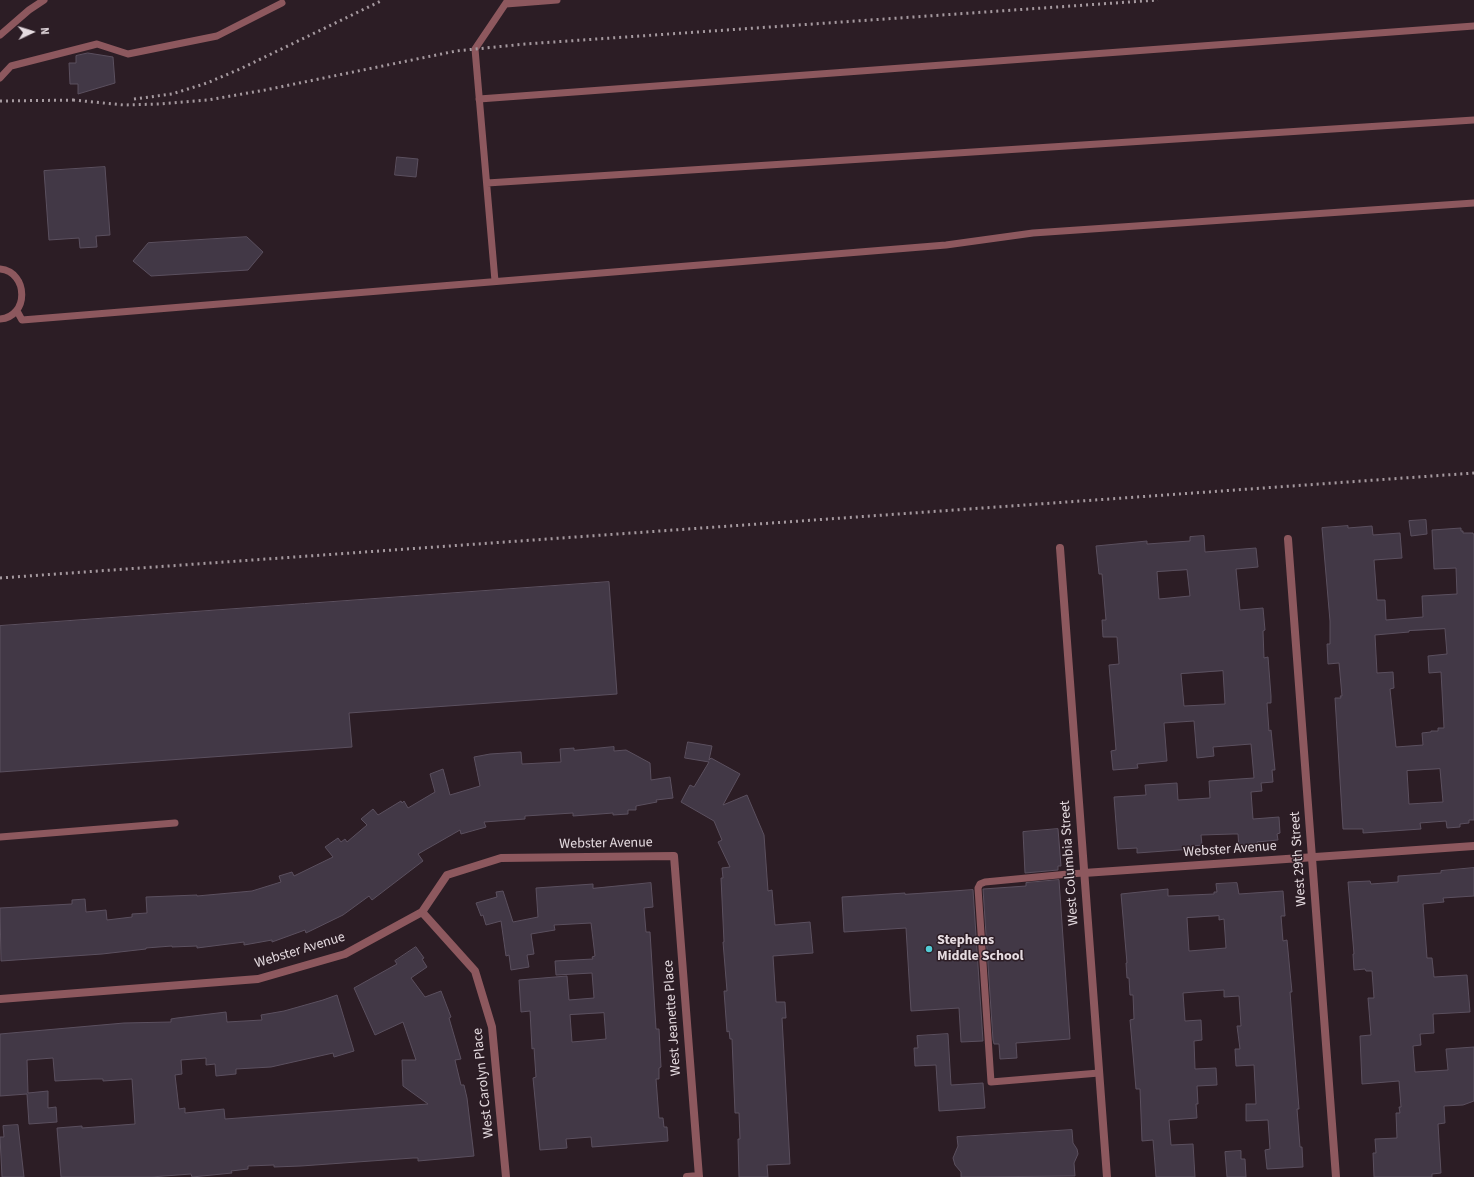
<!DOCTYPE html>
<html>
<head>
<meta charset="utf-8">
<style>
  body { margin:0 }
  #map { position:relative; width:1474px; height:1177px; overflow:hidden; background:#2c1d25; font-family:"Source Sans 3",sans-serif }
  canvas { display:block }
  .north { position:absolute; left:12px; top:12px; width:40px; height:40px; -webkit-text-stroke:3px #2c1d25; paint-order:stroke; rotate:86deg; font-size:11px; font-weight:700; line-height:16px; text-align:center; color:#e5dbe0 }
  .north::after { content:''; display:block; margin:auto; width:14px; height:18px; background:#e5dbe0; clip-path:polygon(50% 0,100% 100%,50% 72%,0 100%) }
</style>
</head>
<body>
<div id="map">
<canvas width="1474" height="1177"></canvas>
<div class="north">N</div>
</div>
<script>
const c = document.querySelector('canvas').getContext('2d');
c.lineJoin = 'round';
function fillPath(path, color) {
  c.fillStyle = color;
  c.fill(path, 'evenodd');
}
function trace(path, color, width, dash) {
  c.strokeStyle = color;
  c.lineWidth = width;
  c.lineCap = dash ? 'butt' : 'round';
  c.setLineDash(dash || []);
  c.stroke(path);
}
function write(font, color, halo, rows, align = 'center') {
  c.font = font + ' "Source Sans 3",sans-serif';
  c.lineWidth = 3;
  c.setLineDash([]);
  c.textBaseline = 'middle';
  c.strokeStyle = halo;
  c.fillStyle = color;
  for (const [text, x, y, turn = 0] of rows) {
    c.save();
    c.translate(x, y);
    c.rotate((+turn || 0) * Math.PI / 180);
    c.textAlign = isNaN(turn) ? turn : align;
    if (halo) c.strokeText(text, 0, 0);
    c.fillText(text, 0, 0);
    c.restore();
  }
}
const building = new Path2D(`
  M88 53 113 57 115 83 78 94V84H70L69 63H76V56Z
  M397 157 418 159 416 177 395 175Z
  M105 167 110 235 96 236 97 247 80 248 79 238 49 240 44 171Z
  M247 237 263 252 248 270 151 276 133 261 148 243Z
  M1426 520 1427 534 1411 536 1409 521Z
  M1348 526V528L1372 526 1373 535 1400 533 1402 558 1374 560 1377 600H1385L1386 620 1423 617 1422 596 1457 594 1456 568 1434 569 1432 530 1461 528V531H1463V533H1473V534H1474V820H1469V823L1460 824V827L1447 828 1446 821 1420 823 1421 829 1363 833V829H1343L1335 698H1341L1340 696H1342L1339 663 1328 664 1327 644H1330V621L1322 528ZM1445 629 1447 654 1428 656 1429 673 1441 672 1444 728H1438V731H1431V732L1422 733 1423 745 1396 747 1390 689 1394 688 1393 672 1377 673 1375 635 1409 632V631ZM1440 769 1443 802 1409 804 1407 771Z
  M1204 536 1205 552 1256 548 1258 567 1236 569 1240 610 1263 608 1265 630 1263 631 1264 658 1268 657 1271 696V703H1267L1269 731 1271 730 1275 770H1272L1273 782 1261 783 1262 791 1251 792 1253 819 1279 817 1280 833 1277 834 1278 840 1257 842 1258 848 1239 849 1238 834H1233L1201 835 1202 845 1193 846V849L1137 853V848L1118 849 1114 797 1146 795 1145 785 1177 783 1178 800 1210 798 1209 781 1254 778 1251 744 1213 747 1214 756 1197 758 1194 721 1164 723 1167 761 1137 764 1138 768 1113 770 1111 751 1116 750 1109 665 1119 664 1117 637H1103L1102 620H1106L1102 574H1099L1096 546 1147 541V544L1190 541V537ZM1187 570 1190 596 1159 599 1157 572ZM1223 671 1225 704 1184 706 1181 674Z
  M609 582 617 694 349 713 352 747 0 772V626Z
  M688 742 712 746 709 760 711 758 740 774 723 805 747 795 764 835 768 891 772 890 775 925 810 922 813 953 773 956 776 1002H785L786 1018H782L790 1164 767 1165 768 1177H739L738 1139H740L739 1113H735L732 1039H730L729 1031 727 1032 724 991H727L723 942H724L721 878H723L722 868 730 867 718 842 722 840 714 821 681 802 690 785 694 787 709 762 685 758Z
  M614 747V751L626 750 650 763 651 780 670 777 673 798 656 800 657 802 636 806V810H628V814L613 815V813L573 816V813L525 816V819L484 822 486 827 461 834 460 830 418 854 423 861 372 900 369 896 343 915 306 933 305 930 272 942V940L244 945V942L197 948V946L172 947V946L146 948V949L102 954 1 961 0 908 72 904V900L85 899 86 912 106 910 107 920 132 917V914L147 913 146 897 197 895V896L252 891 281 882 279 876 292 872 294 876 333 857 325 847 338 838 341 842 345 839 347 842 367 825 361 819 373 809 378 815 401 801 402 803 404 801 408 808 435 792 430 774 443 769 450 795 480 786 474 757 490 754 521 752 522 764 561 762 560 749 574 748V750Z
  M1058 829 1061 866H1058V870L1025 873 1023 832Z
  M1474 868V896L1443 898 1444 902 1423 904 1427 958H1432L1434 977 1467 975 1470 1012 1433 1014 1434 1033 1420 1034 1421 1045 1413 1046 1415 1072 1448 1070 1446 1049 1474 1047V1101L1463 1105 1444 1106 1445 1123 1438 1124 1441 1173 1432 1174V1177H1374L1373 1153H1376L1375 1139 1397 1138 1396 1113H1400L1399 1107H1401L1399 1081 1362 1084 1360 1036 1371 1035 1368 998H1374L1372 971H1366L1365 969 1354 970 1353 954H1354L1348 882 1370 881 1371 884 1398 882V876L1441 873V871Z
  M1059 880 1070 1039 1016 1043 1017 1058 1000 1059 999 1044H994L993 1040 983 889 1026 886V883Z
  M651 883 653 907 644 908 646 932H650L656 1029H659L661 1067 659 1068V1079H656L659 1118H663L664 1127H667L668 1141 592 1147 591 1137 566 1139 567 1148 540 1150 533 1078 536 1077 534 1048 532 1049 530 1011 521 1012 519 980 567 976 569 1000 594 998 592 973 556 975 555 961 593 959 592 957 595 956 591 923 554 925 555 930 531 934 534 954 527 955 529 967 511 970 509 955 506 956 501 921 486 925 483 915 481 916 476 903 497 897 496 892 503 891 513 922 538 917 536 888 593 884V888ZM604 1013 606 1039 572 1042 570 1015Z
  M1237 883 1239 894 1283 891 1285 916H1281L1283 941 1287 940 1290 972 1292 992H1290L1299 1109H1297L1300 1147H1302L1303 1167 1267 1169 1265 1150 1270 1149 1268 1120 1246 1121V1104H1256L1254 1065 1236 1066 1235 1049H1240L1237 1026H1241L1239 996 1224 997V990L1195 992 1183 993 1185 1021 1201 1020 1202 1040 1194 1041 1195 1069 1216 1068 1217 1085 1197 1086 1198 1104H1196L1197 1118 1169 1120 1171 1145 1193 1144 1195 1177H1156L1153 1140 1142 1141 1140 1089H1136L1130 1020 1134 1019 1133 995H1130L1129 978H1127L1126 963H1127L1121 894 1168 889V896L1214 894V892H1217L1216 884ZM1219 916V920L1224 919 1226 948 1189 951 1187 918Z
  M973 890 983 1041 961 1042 959 1008 911 1011 906 928 844 932 842 897 905 893V894Z
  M416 947 424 958 422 959 427 967 411 978 425 997 441 991 451 1017 449 1018 461 1059 455 1060 461 1085H464L467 1098 474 1156 418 1161V1158H413L301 1166 274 1167V1165L248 1166V1169L231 1171 232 1173 192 1177 191 1174 151 1177H61L57 1128 82 1126V1128L135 1124 132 1079 103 1081V1079H93L55 1081 53 1058 27 1060 28 1093 48 1091V1108L56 1107 57 1122 29 1124 27 1094 0 1096V1034L124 1023 171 1022V1019L177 1018 226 1012 227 1022 262 1020 261 1015 284 1011 323 1000 337 995 354 1051 334 1057 333 1053 271 1067 236 1069V1074L216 1076 215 1064 206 1065V1058L181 1060 182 1074 175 1075 179 1109 185 1108V1113L224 1109 225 1119 428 1104 403 1086 402 1060H416L403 1022 375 1035 354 988 397 964 395 961Z
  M948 1034 951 1085 983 1083 985 1108 939 1111 936 1065 915 1066 914 1048H918L917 1036Z
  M18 1125 24 1177H2L0 1137H4L3 1126Z
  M1072 1130 1073 1143 1077 1149 1078 1154 1074 1163 1075 1176 961 1177V1172L955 1165 953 1158 958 1146 957 1137Z
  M1241 1151V1159H1245L1246 1177H1227L1225 1152Z`);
const lane = new Path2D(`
  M506 4 557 0
  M0 35 29 10 44 0
  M0 78 11 66 97 44 128 54 217 36 282 3
  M479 99 1474 26
  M487 183 1474 120
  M0 269C29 272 29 317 0 319
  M495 281 475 49 508 0
  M17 311 22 320 946 245 1033 233 1474 203
  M0 837 175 823
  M1084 873 1068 874 985 882 980 884 978 888 991 1082 1099 1073`);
const street = new Path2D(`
  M1288 539 1336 1177
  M1060 548 1107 1177
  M1084 873 1474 846
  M422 912 475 971 492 1027 506 1177
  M0 999 258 979 345 954 422 912 447 875 501 858 674 856 699 1177
  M687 1177 699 1176`);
const rail = new Path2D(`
  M134 99 172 94 207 83 240 69 383 0
  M73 100 124 105 159 104 208 100 265 90 456 51 525 44 1158 0
  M0 101 78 100
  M0 578 1474 473`);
const markers = [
  [929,949,4,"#52ccd6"]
];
const streetNames = [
  ["Webster Avenue",606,844,-1],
  ["Webster Avenue",1230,850,-4],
  ["West 29th Street",1299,859,-94],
  ["West Columbia Street",1070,863,-94],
  ["Webster Avenue",300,951,-17],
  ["West Jeanette Place",673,1018,-94],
  ["West Carolyn Place",484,1083,-96]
];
const poiNames = [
  ["Stephens",937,941],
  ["Middle School",937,957]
];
fillPath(building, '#423846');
trace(building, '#5b505f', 1);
trace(lane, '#8d585e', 7);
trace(street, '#8d585e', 8);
trace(rail, '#a5999f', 3, [2, 4]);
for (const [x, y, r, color] of markers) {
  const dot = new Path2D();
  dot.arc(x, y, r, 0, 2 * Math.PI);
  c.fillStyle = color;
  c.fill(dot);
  trace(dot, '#2c1d25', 1.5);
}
write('14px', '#e5dbe0', '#2c1d25', streetNames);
write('bold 14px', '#e5dbe0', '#2c1d25', poiNames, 'left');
</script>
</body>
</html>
